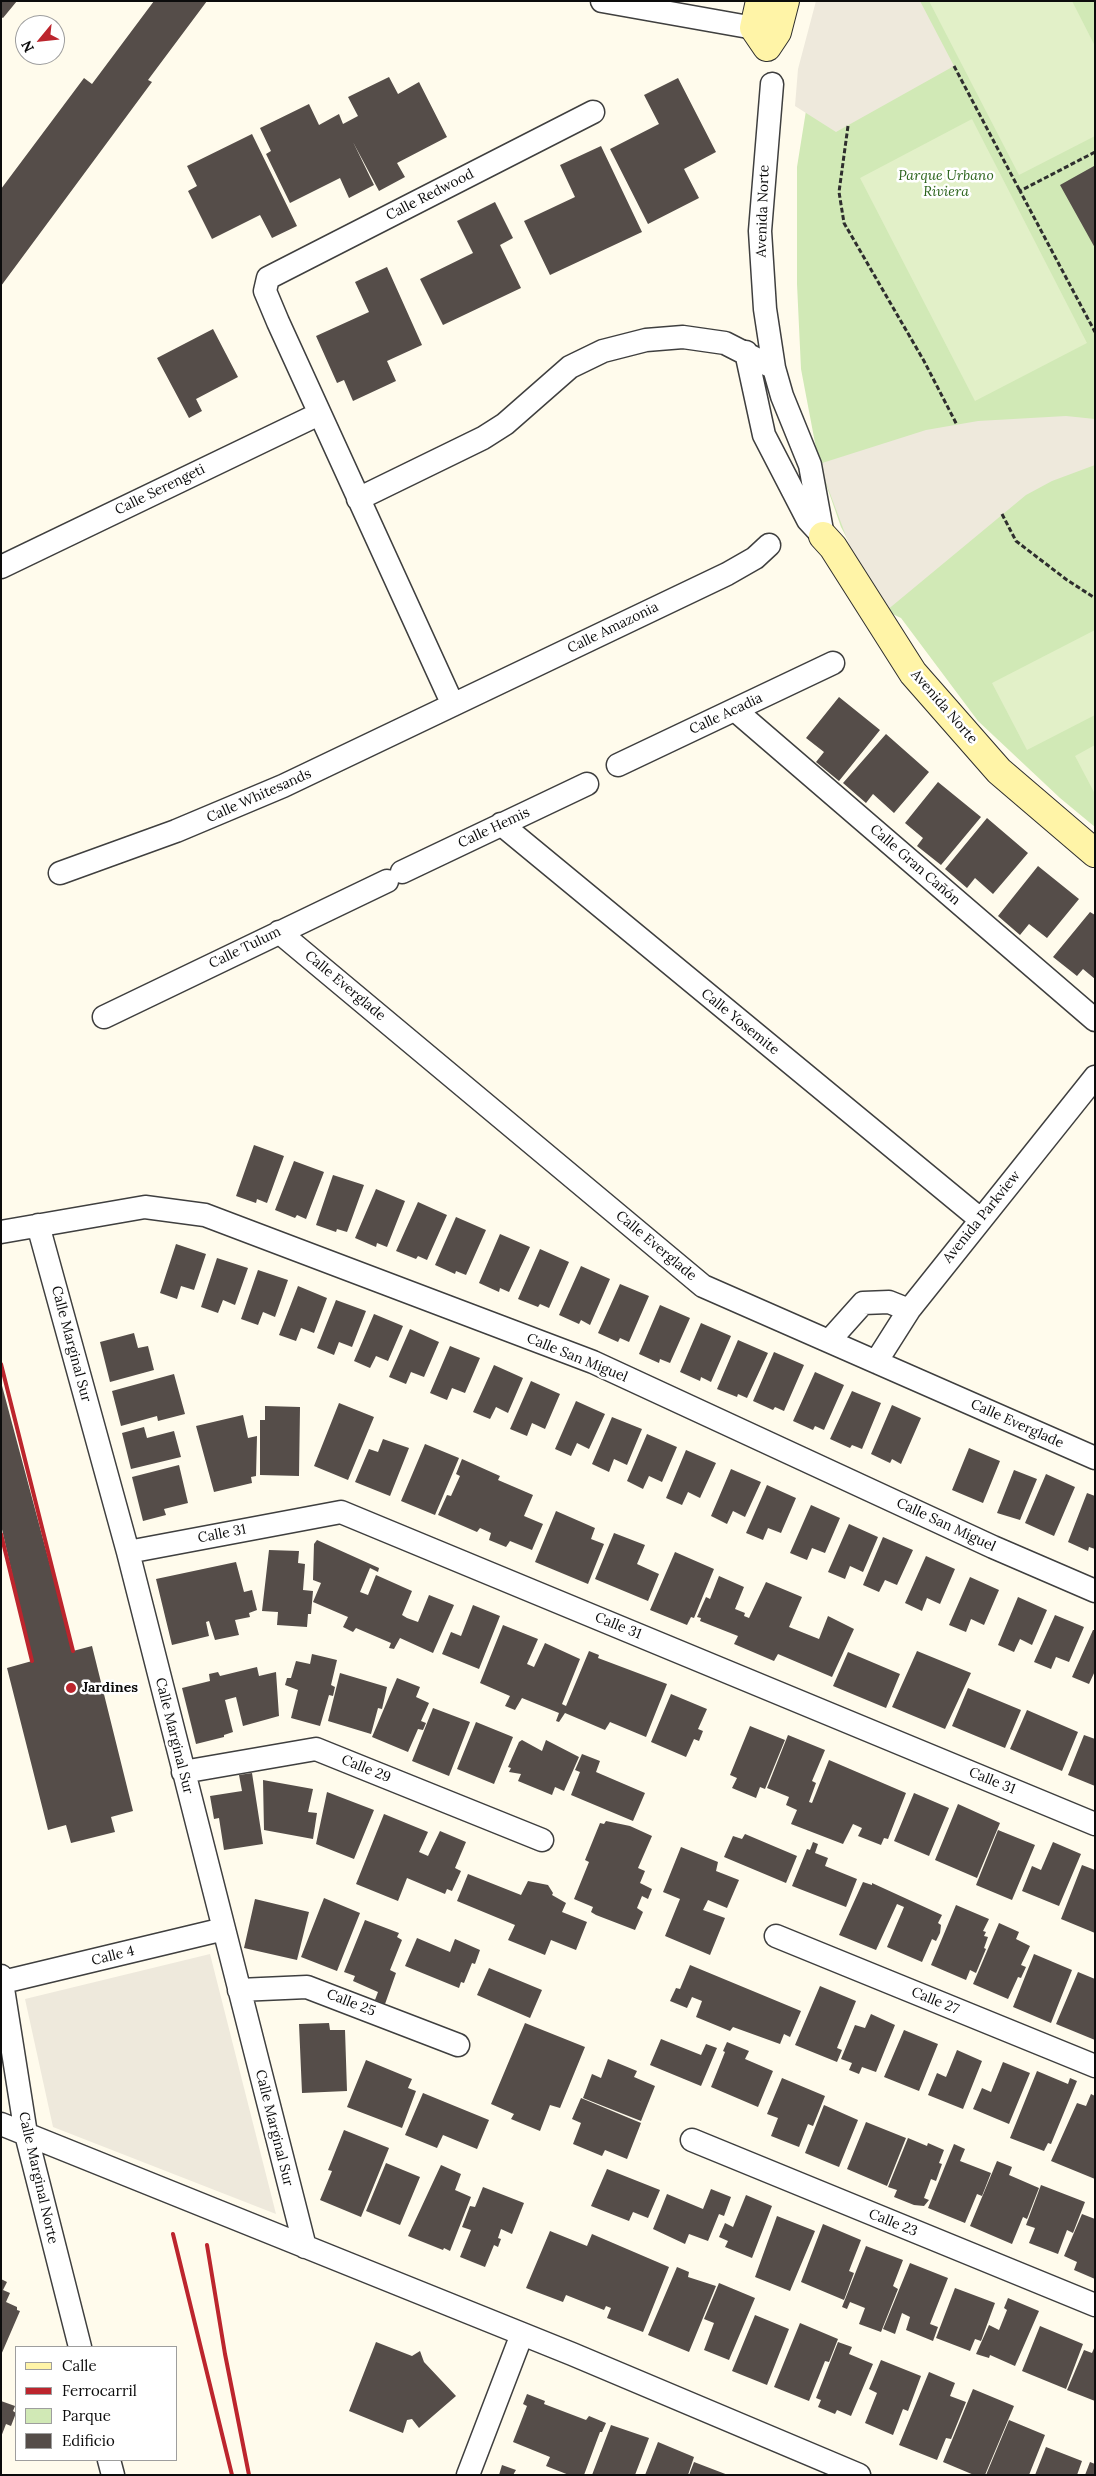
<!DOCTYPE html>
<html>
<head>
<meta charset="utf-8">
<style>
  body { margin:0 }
  #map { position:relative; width:1096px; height:2476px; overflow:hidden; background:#fffbec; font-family:Lora,serif }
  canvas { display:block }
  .frame { position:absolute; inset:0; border:2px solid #0c0c0c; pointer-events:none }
  .legend { position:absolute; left:15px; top:2346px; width:162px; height:115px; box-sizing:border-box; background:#fff; border:1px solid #9e9e9e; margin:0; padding:6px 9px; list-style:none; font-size:15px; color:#0c0c0c }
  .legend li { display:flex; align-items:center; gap:10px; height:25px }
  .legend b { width:25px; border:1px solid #9e9e9e }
  .north { position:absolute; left:15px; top:15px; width:50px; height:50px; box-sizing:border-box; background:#fff; border:1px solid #9e9e9e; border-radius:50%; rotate:242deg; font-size:14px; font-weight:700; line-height:20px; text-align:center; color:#0c0c0c }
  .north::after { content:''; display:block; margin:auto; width:18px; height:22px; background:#bc252d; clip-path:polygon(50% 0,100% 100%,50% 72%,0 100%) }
</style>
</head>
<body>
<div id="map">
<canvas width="1096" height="2476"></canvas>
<div class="frame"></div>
<ul class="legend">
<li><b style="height:6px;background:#fff4a7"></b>Calle</li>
<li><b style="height:6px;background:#bc252d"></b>Ferrocarril</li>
<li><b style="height:14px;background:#d1e9b6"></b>Parque</li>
<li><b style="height:14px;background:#554d49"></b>Edificio</li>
</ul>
<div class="north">N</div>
</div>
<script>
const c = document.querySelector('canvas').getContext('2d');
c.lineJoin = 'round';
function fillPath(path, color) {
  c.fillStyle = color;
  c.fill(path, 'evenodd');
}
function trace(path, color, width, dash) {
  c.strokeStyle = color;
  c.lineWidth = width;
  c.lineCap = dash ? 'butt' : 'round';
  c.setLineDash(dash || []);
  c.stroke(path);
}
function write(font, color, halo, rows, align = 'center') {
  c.font = font + ' Lora,serif';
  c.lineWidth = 5;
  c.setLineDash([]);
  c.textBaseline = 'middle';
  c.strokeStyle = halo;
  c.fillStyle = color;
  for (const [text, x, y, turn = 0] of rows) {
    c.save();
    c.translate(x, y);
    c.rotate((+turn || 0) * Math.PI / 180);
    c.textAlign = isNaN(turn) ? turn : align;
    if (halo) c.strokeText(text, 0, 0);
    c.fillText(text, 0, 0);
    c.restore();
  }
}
const green = new Path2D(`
  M830 1H1095V827L1060 798 978 721 901 618 886 611 841 527 819 464 801 369 797 284V167L813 67Z`);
const pitch = new Path2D(`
  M929 1H1072L1095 46V136L1019 175Z
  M972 119 1087 343 975 401 860 178Z
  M1095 630V715L1027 750 992 683Z
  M1095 745V794L1075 756Z`);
const plaza = new Path2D(`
  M816 1H920L954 66 836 132 795 106 798 69Z
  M1066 416 1095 419V465L1052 481 1026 495 886 611 852 552 819 464 926 430 978 421Z
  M210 1954 276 2214 53 2127 25 1999Z`);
const building = new Path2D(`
  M1 1H17L3 18 1 17Z
  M154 1H207L148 80 152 82 149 86 1 286V189L84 78 92 84Z
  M389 77 398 94 419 82 447 137 397 163 405 177 379 191 353 142 374 185 349 198 340 178 290 203 266 154 271 151 260 128 309 104 319 125 339 114 343 124 358 116 348 97Z
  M678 78 716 152 684 169 699 198 648 224 610 149 659 124 644 95Z
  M252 134 297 226 272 238 260 215 212 239 188 191 197 186 187 166Z
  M601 146 642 232 550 275 524 221 575 197 560 165Z
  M1094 166 1095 168V248L1060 185Z
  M495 202 513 238 500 245 521 288 443 325 420 279 473 253 457 221Z
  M387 267 422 345 387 361 396 381 353 401 344 380 337 383 316 336 369 312 355 282Z
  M213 329 238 377 196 399 202 411 189 418 157 358Z
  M839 697 880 730 839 781 816 762 824 752 806 738Z
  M886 734 929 772 894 813 873 794 866 803 843 783Z
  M938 782 981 817 941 865 917 846 923 838 905 823Z
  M987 818 1028 853 993 894 975 878 967 888 945 869Z
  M1038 866 1079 899 1047 938 1029 924 1020 935 998 916Z
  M1090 912 1095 915V979L1083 969 1077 976 1053 957Z
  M254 1145 284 1156 267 1203 257 1199 256 1203 236 1196Z
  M294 1161 324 1172 306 1219 297 1215 295 1218 275 1210Z
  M333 1175 364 1185 347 1232 337 1229 336 1232 316 1225Z
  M376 1189 405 1201 387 1247 377 1243 376 1247 355 1238Z
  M418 1202 447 1215 427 1260 418 1256 416 1259 396 1251Z
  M456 1217 486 1230 466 1275 456 1271 455 1274 435 1265Z
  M500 1234 530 1247 509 1292 500 1288 499 1292 479 1283Z
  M176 1244 206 1254 194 1290 181 1286 177 1299 160 1293Z
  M540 1249 569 1262 549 1308 540 1304 538 1307 518 1299Z
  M217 1258 248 1268 235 1305 223 1300 218 1313 201 1307Z
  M581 1266 610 1279 590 1325 581 1320 579 1324 559 1315Z
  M258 1270 288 1280 275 1317 263 1312 258 1325 241 1319Z
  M620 1284 649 1296 629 1342 620 1338 618 1342 598 1333Z
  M298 1286 327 1298 314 1333 301 1328 296 1341 279 1335Z
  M336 1300 366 1311 352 1347 339 1342 334 1355 317 1348Z
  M660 1305 690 1318 670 1363 660 1359 659 1363 639 1354Z
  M374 1314 403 1326 388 1361 376 1356 370 1368 354 1361Z
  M701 1323 731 1336 711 1382 701 1377 700 1381 680 1372Z
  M410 1329 439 1342 424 1377 411 1372 406 1384 389 1377Z
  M134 1333 138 1348 148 1346 154 1370 110 1382 100 1342Z
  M738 1340 768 1353 747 1398 738 1394 737 1397 717 1389Z
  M450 1346 480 1358 465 1393 452 1388 447 1400 430 1393Z
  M774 1352 804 1365 784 1411 775 1407 773 1410 753 1401Z
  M494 1365 523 1378 508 1413 496 1407 490 1419 473 1412Z
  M815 1372 844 1385 824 1430 815 1426 813 1430 793 1421Z
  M174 1374 185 1414 158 1421 157 1416 121 1426 112 1391Z
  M531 1381 560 1394 545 1429 532 1423 527 1436 510 1429Z
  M1 1382 73 1651 92 1646 133 1811 111 1817 115 1832 71 1843 66 1825 48 1830 7 1668 32 1661 1 1525Z
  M852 1391 881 1403 862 1449 852 1445 850 1448 830 1439Z
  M576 1401 605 1414 589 1449 577 1443 571 1456 555 1449Z
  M339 1403 374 1417 348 1480 314 1466Z
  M892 1405 921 1418 901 1464 892 1459 890 1463 871 1454Z
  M265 1406 300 1407 299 1476 260 1475V1420H265Z
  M243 1415 248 1438 257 1436 256 1476 251 1477 252 1483 214 1492 196 1426Z
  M612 1417 642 1429 627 1465 614 1459 609 1472 592 1464Z
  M144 1427 147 1438 174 1431 181 1457 131 1469 122 1433Z
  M647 1434 677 1447 662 1482 649 1476 643 1489 627 1481Z
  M383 1439 409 1448 390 1496 355 1482 369 1449 378 1452Z
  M425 1444 459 1458 435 1515 401 1501Z
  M969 1448 1000 1461 983 1503 952 1490Z
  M686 1450 716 1463 700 1498 688 1492 682 1505 666 1498Z
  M462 1459 500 1476 498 1480 533 1495 524 1516 543 1524 532 1550 510 1541 506 1547 489 1540 491 1533 480 1528 477 1532 438 1515 447 1495 451 1496 460 1476 456 1474Z
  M179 1465 188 1503 164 1509 166 1515 143 1521 132 1477Z
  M731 1469 761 1482 745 1517 733 1511 727 1524 711 1516Z
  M1014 1470 1037 1479 1020 1520 997 1513Z
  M1046 1474 1075 1487 1054 1536 1025 1523Z
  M767 1485 796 1498 781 1533 768 1528 763 1540 746 1533Z
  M1087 1493 1095 1496V1549L1089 1547 1088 1551 1068 1542Z
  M811 1505 840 1518 825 1553 812 1548 807 1560 790 1553Z
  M556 1511 595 1528 591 1539 604 1544 588 1584 535 1562Z
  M849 1524 878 1537 863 1572 850 1566 845 1579 828 1572Z
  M614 1533 645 1545 637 1564 659 1574 648 1601 595 1579Z
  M883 1537 913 1550 897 1585 885 1580 879 1592 863 1585Z
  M317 1540 379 1568 378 1572 370 1568 360 1592 368 1595 376 1575 412 1591 402 1615 407 1618 418 1622 429 1595 454 1605 433 1653 400 1638 394 1649 389 1648 391 1643 356 1628 353 1632 343 1627 348 1617 313 1602 321 1583 313 1580 314 1544Z
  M269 1550 299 1551 298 1563 305 1564 303 1590 313 1591 311 1614H308L307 1627 277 1625 278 1612 262 1611Z
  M675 1552 714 1569 694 1618 691 1617 687 1625 650 1610Z
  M926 1556 955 1569 940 1604 927 1598 922 1611 905 1603Z
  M236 1562 244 1592 252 1590 257 1610 249 1613 250 1617 235 1620 239 1635 215 1640 209 1621 206 1622 209 1636 172 1645 156 1579Z
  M719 1576 744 1587 735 1609 745 1613 744 1616 749 1618 766 1582 802 1597 789 1627 819 1639 828 1616 854 1629 832 1677 778 1654 774 1661 734 1644 738 1636 700 1621 701 1618 697 1617 706 1597 710 1599Z
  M970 1577 999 1590 984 1625 971 1619 966 1632 949 1625Z
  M1018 1597 1047 1610 1032 1645 1020 1639 1014 1652 998 1645Z
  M473 1605 500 1616 479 1669 442 1654 451 1632 461 1636Z
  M1055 1615 1084 1627 1069 1662 1056 1657 1051 1669 1034 1662Z
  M503 1625 538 1639 527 1664 534 1667 545 1643 580 1659 562 1704 566 1706 589 1651 599 1655 598 1658 667 1684 646 1737 610 1722 605 1730 565 1713 559 1722 556 1721 559 1713 522 1698 515 1710 505 1706 510 1696 480 1683Z
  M1093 1630H1095V1671L1089 1684 1072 1677Z
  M917 1651 971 1673 945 1729 892 1707Z
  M848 1652 900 1674 886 1708 833 1686Z
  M312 1654 337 1660 331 1685 335 1687 333 1696 329 1695 320 1726 291 1718 298 1690 285 1685 287 1678H291L296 1661 310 1664Z
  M257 1667 259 1676 276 1672 279 1716 243 1726 236 1697 225 1700 233 1732 224 1735V1737L196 1744 182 1688 210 1681 209 1674 218 1672 220 1676Z
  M340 1673 387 1687 382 1709 378 1708 371 1734 328 1721Z
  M397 1678 420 1687 416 1697 429 1703 421 1721 426 1723 423 1730 418 1729 408 1752 372 1737Z
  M968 1688 1021 1710 1005 1748 952 1726Z
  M671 1694 707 1709 698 1729 703 1731 699 1741 694 1739 686 1757 651 1742Z
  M433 1708 470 1722 449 1776 412 1761Z
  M1027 1710 1078 1732 1062 1771 1010 1749Z
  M476 1722 513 1737 494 1784 457 1769Z
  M750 1726 785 1740 765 1789 760 1787 756 1798 732 1788 737 1778 730 1775Z
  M788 1735 825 1750 812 1781 816 1783 809 1802 812 1803 829 1760 906 1793 888 1839 884 1838 881 1845 858 1836 862 1828 853 1824 843 1844 791 1824 797 1810 786 1805 789 1797 767 1788Z
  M1084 1735 1095 1739V1786L1068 1775Z
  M522 1740 542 1751 546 1740 579 1757 564 1791 555 1787 552 1795 518 1781 521 1774 509 1772 511 1768 508 1767 519 1742Z
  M582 1754 600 1761 596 1772 645 1793 633 1821 571 1795 580 1772 575 1770Z
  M252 1773 263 1844 224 1850 219 1818 214 1819 210 1796 242 1791 239 1775Z
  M263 1780 313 1789 308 1812 317 1813 313 1839 264 1830Z
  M327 1792 374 1810 354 1859 316 1844Z
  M914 1793 949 1808 929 1856 894 1841Z
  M958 1804 1000 1823 977 1878 935 1860Z
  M384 1814 428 1832 419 1852 428 1856 440 1831 466 1842 455 1868 461 1871 452 1891 447 1889 445 1894 407 1878 398 1901 356 1884Z
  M606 1821 630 1826 652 1836 638 1868 645 1871 640 1883 652 1889 648 1899 642 1896 637 1908 643 1912 635 1930 596 1915 591 1912 593 1907 574 1899 589 1862 585 1860 600 1823 604 1824Z
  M998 1830 1035 1845 1012 1900 976 1885Z
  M745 1834 797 1856 786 1883 724 1857 733 1836 742 1839Z
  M813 1842 818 1844 815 1853 828 1858 825 1866 857 1879 846 1907 792 1886 807 1849 810 1850Z
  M1053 1842 1081 1854 1059 1906 1022 1891 1032 1866 1041 1870Z
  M681 1847 718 1862 716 1871 739 1880 727 1908 708 1900 703 1910 725 1918 710 1955 665 1936 680 1899 663 1892Z
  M1082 1865 1095 1870V1933L1061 1919Z
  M468 1874 521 1895 528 1881 548 1885 553 1893 552 1895 566 1903 562 1912 587 1922 576 1950 551 1940 545 1955 508 1940 515 1925 457 1901Z
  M863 1882 872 1885V1883L942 1915 938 1923 941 1925 940 1933 936 1941 932 1939 922 1962 887 1947 904 1907 897 1904 876 1950 839 1935Z
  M324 1898 360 1913 337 1971 301 1957Z
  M255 1899 309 1912 297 1960 244 1948Z
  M956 1905 989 1919 983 1931 986 1932 984 1936 988 1937 984 1948 986 1949 976 1973 970 1970 966 1980 931 1965Z
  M365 1920 399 1933 397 1937 402 1940 390 1970 396 1973 385 2004 375 2000 378 1992 353 1981 355 1976 344 1972Z
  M999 1923 1019 1932 1016 1939 1030 1946 1021 1965 1026 1967 1021 1978 1018 1977 1008 1999 973 1984Z
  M417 1938 450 1952 455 1939 480 1950 475 1964 472 1963 464 1983 461 1982 459 1988 405 1966Z
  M1034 1954 1072 1970 1051 2023 1013 2007Z
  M690 1965 801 2011 790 2037 784 2034 780 2044 733 2027 730 2031 696 2017 702 2001 692 1997 687 2008 670 2001 676 1988 680 1989Z
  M489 1968 542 1990 530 2018 477 1995Z
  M1078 1972 1095 1979V2040L1056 2024Z
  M820 1986 856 2001 837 2048 842 2050 837 2062 795 2045Z
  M871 2014 895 2025 876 2072 862 2067 859 2074 849 2070 852 2063 841 2059 855 2025 865 2028Z
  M329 2023 330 2030H345L347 2091 302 2093 299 2024Z
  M525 2023 585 2047 560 2108 550 2105 540 2131 511 2119 514 2114 491 2104Z
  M904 2030 938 2044 919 2091 884 2077Z
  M661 2039 701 2055 706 2044 717 2048 701 2086 650 2065Z
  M727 2042 749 2051 745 2059 773 2071 758 2107 711 2087 725 2052 723 2051Z
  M957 2050 982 2061 963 2109 928 2095 937 2073 946 2077Z
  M608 2059 637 2071 634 2077 655 2086 641 2121 583 2098 592 2074 601 2078Z
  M366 2060 412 2079 408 2088 416 2091 402 2128 347 2107Z
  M1003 2062 1030 2073 1009 2124 973 2109 982 2088 991 2092Z
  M1037 2071 1068 2084 1070 2078 1077 2081 1051 2144 1048 2143 1044 2151 1010 2138Z
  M782 2078 825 2096 813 2126 808 2124 799 2147 771 2136 778 2118 767 2114Z
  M423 2093 489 2120 477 2149 443 2135 437 2148 405 2135Z
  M1091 2094 1095 2096V2179L1051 2161 1077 2103 1086 2106Z
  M581 2098 641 2123 627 2159 605 2150 602 2156 573 2144 581 2123 572 2119Z
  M824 2105 858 2120 839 2167 805 2153Z
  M866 2122 906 2138 887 2186 847 2169Z
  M344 2130 389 2148 361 2217 320 2200 332 2171 328 2170Z
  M908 2138 927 2146 928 2143 944 2150 939 2163 942 2164 936 2181 931 2179 924 2198 929 2200 924 2206 914 2205 894 2197 897 2190 888 2187Z
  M954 2144 965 2149 960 2161 991 2173 982 2196 977 2194 965 2223 928 2208Z
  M997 2161 1012 2167 1009 2175 1039 2188 1027 2219 1023 2217 1012 2244 970 2226Z
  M386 2163 420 2177 400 2225 366 2211Z
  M441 2165 461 2174 455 2190 471 2197 450 2251 444 2248 443 2250 408 2236Z
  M607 2169 660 2190 648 2218 633 2212 629 2221 591 2206Z
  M1041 2185 1085 2202 1073 2233 1067 2230 1058 2254 1029 2243 1035 2228 1026 2225Z
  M483 2187 524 2203 512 2234 501 2229 498 2238 501 2239 498 2247 494 2245 485 2267 460 2257 471 2230 462 2227 470 2206 475 2207Z
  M711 2189 731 2197 724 2216 719 2214 708 2241 689 2234 685 2244 653 2229 667 2194 703 2209Z
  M746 2195 772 2206 752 2258 725 2247 728 2241 719 2237 725 2223 733 2227Z
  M1082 2214 1095 2219V2279L1074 2270 1077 2262 1064 2256Z
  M777 2216 815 2231 790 2291 755 2277Z
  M823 2224 861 2240 849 2271 854 2273 844 2300 801 2282Z
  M550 2231 587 2246 592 2234 669 2267 643 2332 607 2318 611 2308 606 2306 604 2310 566 2295 563 2302 526 2288Z
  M866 2246 903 2260 893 2286 898 2289 881 2332 859 2324 865 2308 850 2302 847 2309 842 2307Z
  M910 2263 948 2278 930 2324 938 2327 933 2341 906 2330 910 2317 902 2313 895 2334 883 2329Z
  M677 2267 689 2272 688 2277 716 2286 689 2352 648 2335Z
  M1 2279 7 2282 3 2290 10 2293 6 2302 17 2307V2310L20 2311 1 2355Z
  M719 2283 755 2298 729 2360 704 2350 714 2323 704 2319Z
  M955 2288 995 2303 981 2341 975 2339 970 2351 936 2338Z
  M1008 2298 1039 2311 1015 2366 990 2355 989 2358 976 2354 989 2325 999 2330 1007 2310 1004 2308Z
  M755 2315 789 2329 767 2385 732 2371Z
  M800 2323 838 2339 829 2362 825 2361 809 2401 774 2387Z
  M1040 2326 1083 2344 1066 2389 1022 2371Z
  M376 2342 412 2356 420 2351 424 2362 456 2396 419 2428 412 2419 407 2420 403 2433 349 2411Z
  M838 2342 852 2347 849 2354 873 2364 851 2416 837 2410 835 2414 818 2407 821 2400 816 2398Z
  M1095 2346V2401L1067 2390 1084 2350 1092 2353Z
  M881 2360 921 2376 908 2411 903 2409 893 2435 865 2423 877 2393 869 2389Z
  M929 2372 955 2383 950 2396 966 2402 951 2439 946 2438 937 2460 899 2445Z
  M973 2389 1014 2406 985 2475H974L943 2462Z
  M527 2394 545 2401 544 2404 586 2420 589 2416 606 2423 602 2432H600L584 2475H569L546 2466 550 2457 513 2442 527 2406 523 2404Z
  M1 2401 15 2406 13 2411 16 2413 11 2426 6 2424 1 2437Z
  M1009 2420 1045 2435 1029 2475H986Z
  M611 2425 649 2438 635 2475H592Z
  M658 2442 694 2457 688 2475H645Z
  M1046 2447 1082 2461 1077 2475H1035Z
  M694 2462 728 2475H689Z
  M1090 2462 1095 2464V2475H1085Z
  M502 2465 516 2470 513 2475H499Z`);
const path = new Path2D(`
  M954 66 1020 191
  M848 126 839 192 844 223 924 361 957 425
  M1095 152 1020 191 1095 332
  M1002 514 1016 541 1067 580 1095 598`);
const street = new Path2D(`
  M602 1 771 31
  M772 84 760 231 765 309 774 368 782 396 810 465 823 536
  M746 352 764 435 808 520 820 533
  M358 499 483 438 505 424 570 367 603 351 646 340 683 337 725 343 774 368
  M1 567 319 414
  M453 705 278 322 265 291 268 278 593 112
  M735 710 1095 1020
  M618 765 833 663
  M501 824 980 1219
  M402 872 587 784
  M60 873 176 831 283 786 727 574 755 558 769 545
  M279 932 703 1286 1095 1458
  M104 1017 387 881
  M38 1225 128 1552 305 2247
  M1 1232 145 1207 205 1215 593 1362 993 1547 1095 1591
  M829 1341 863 1303 889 1302 909 1310
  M876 1362 909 1310 1095 1077
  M128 1552 341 1512 1095 1824
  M183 1772 316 1749 542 1840
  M776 1936 1095 2066
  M1 1976 26 2134 80 2347
  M3 1982 224 1929
  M239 1990 307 1987 458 2045
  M1 2124 572 2354 859 2475
  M692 2140 1095 2305
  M109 2460 113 2475
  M468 2475 522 2334`);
const secondary = new Path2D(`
  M760 1 754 28 767 47 777 32 785 1
  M823 536 833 547 913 673 999 771 1095 853`);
const rail = new Path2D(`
  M1 1364 73 1651
  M1 1534 32 1661
  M173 2234 232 2475
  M207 2245 225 2354 249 2475`);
const markers = [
  [71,1688,6,"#bc252d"]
];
const parkNames = [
  ["Parque Urbano",946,176],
  ["Riviera",946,192]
];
const streetNames = [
  ["Calle Redwood",430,195,-27],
  ["Avenida Norte",763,211,-88],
  ["Calle Serengeti",160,490,-26],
  ["Calle Amazonia",613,628,-26],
  ["Avenida Norte",944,707,49],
  ["Calle Acadia",726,714,-25],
  ["Calle Whitesands",259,796,-24],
  ["Calle Hemis",494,828,-25],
  ["Calle Gran Cañón",915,865,41],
  ["Calle Tulum",245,948,-26],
  ["Calle Everglade",345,986,40],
  ["Calle Yosemite",740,1022,39],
  ["Avenida Parkview",982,1217,-51],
  ["Calle Everglade",656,1246,40],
  ["Calle Marginal Sur",71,1344,75],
  ["Calle San Miguel",577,1358,22],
  ["Calle Everglade",1017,1424,24],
  ["Calle San Miguel",946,1525,25],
  ["Calle 31",222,1534,-11],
  ["Calle 31",618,1626,22],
  ["Calle Marginal Sur",174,1736,76],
  ["Calle 29",366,1769,22],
  ["Calle 31",992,1781,22],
  ["Calle 4",113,1956,-14],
  ["Calle 27",935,2001,22],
  ["Calle 25",351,2003,21],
  ["Calle Marginal Sur",274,2128,76],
  ["Calle Marginal Norte",38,2178,77],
  ["Calle 23",893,2223,22]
];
const poiNames = [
  ["Jardines",82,1688]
];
fillPath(green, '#d1e9b6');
fillPath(pitch, '#e2f0c8');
fillPath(plaza, '#eee9dc');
fillPath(building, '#554d49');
trace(street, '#3f3f3f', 25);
trace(secondary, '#2e2e2e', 30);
trace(path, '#2e2e2e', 3, [5, 2.5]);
trace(street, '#fff', 22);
trace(secondary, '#fff4a7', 28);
trace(rail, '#bc252d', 4);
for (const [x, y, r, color] of markers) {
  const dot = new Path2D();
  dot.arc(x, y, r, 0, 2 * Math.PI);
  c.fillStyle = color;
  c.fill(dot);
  trace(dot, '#fff', 2);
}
write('italic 14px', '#2c641d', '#fff', parkNames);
write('14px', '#0c0c0c', '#fff', streetNames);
write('bold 14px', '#0c0c0c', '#fff', poiNames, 'left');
</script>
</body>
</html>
